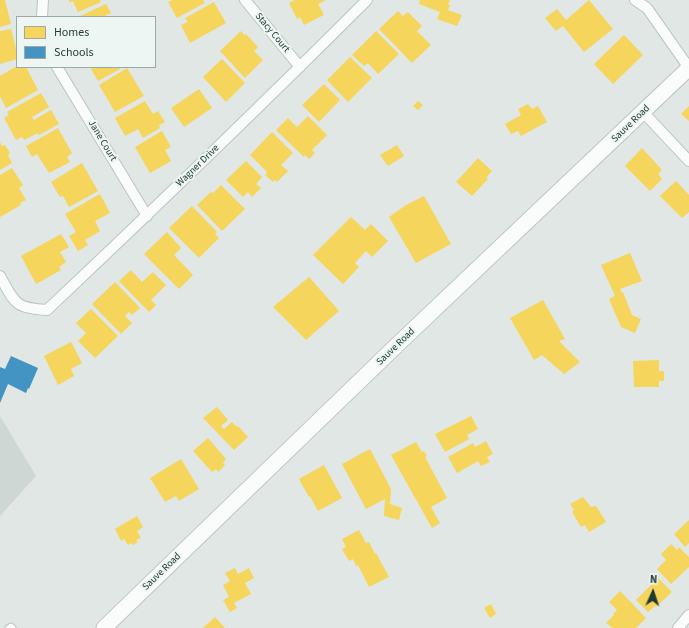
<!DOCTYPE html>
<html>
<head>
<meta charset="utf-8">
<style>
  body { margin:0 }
  #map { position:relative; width:689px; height:628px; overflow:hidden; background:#e0e7e4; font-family:"Source Sans 3",sans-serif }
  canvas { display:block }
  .legend { position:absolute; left:16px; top:16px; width:140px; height:52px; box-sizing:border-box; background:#edf6f2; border:1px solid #9baaa6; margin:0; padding:5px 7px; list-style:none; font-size:12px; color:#1f3934 }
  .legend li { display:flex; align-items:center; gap:8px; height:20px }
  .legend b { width:20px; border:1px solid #9baaa6 }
  .north { position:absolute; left:633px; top:572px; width:40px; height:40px; -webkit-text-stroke:3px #edf6f2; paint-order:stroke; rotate:3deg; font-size:11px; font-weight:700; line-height:16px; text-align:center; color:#1f3934 }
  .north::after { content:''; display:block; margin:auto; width:14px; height:18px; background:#1f3934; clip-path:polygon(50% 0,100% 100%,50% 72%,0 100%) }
</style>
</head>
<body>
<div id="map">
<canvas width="689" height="628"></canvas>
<ul class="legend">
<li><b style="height:11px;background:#f6d55c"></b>Homes</li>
<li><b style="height:11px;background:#4393c3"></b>Schools</li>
</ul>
<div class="north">N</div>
</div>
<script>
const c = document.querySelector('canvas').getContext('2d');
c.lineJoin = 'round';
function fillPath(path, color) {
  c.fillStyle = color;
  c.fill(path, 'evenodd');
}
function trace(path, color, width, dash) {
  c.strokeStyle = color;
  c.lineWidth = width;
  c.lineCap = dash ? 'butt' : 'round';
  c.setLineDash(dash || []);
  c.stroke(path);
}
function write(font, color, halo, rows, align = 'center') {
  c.font = font + ' "Source Sans 3",sans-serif';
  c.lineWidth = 4;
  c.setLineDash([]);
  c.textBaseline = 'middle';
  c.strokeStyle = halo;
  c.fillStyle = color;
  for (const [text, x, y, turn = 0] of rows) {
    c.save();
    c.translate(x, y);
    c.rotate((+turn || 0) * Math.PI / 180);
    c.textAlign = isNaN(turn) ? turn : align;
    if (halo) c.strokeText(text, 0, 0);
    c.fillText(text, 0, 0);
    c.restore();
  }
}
const built = new Path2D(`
  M0 416 36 476 0 516Z`);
const homes = new Path2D(`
  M0 0H5L11 24 0 27Z
  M69 0H100L101 2 78 12 73 1 69 2Z
  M173 0H203L205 3 177 18 168 2Z
  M295 0H326L318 4 324 15 304 25 300 17 297 19 289 3Z
  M420 0H450L448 5H450L448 10 462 15 457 26 437 19 440 12 419 4Z
  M589 0 613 29 584 52 563 26 556 31 545 18 557 9 566 20Z
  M214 2 226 23 190 43 181 25 188 22 185 18Z
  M106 4 111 13 105 16 106 17H78Z
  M398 11 403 16 408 12 422 26 417 31 431 45 412 63 379 29Z
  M11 29 17 52V59L0 64V31Z
  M241 31 244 35 246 34 258 47 254 51 263 60 245 78 220 51Z
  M376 31 399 54 378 74 368 63 364 66 352 55Z
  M624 35 643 55 613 84 594 64Z
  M350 57 372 78 348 102 327 80Z
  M222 59 245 83 226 102 203 77Z
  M17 66 26 67 38 90 6 108 0 96V76Z
  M94 67H119L120 69 98 81 91 69Z
  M127 68 144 96 115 112 99 85Z
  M324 84 340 100 319 122 302 105Z
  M199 89 212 108 184 127 171 108Z
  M41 93 49 107 32 117 34 120 51 110 59 124 39 135 38 133 24 140 22 137 16 140 4 118 9 115 7 112Z
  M145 101 153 114 158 111 165 122 159 125 160 128 143 138 138 129 125 136 115 118Z
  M418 101 423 105 418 110 413 106Z
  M528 104 532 109 538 106 547 122 521 136 518 131 511 134 505 124 521 115 518 109Z
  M689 106V121L681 114Z
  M308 116 327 135 312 150 315 153 309 159 305 155 304 157 276 130 288 118 297 127Z
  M58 128 72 153 67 157 70 162 49 173 37 154 32 157 26 146Z
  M162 131 171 147 165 150 171 161 150 173 135 147Z
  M272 132 293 153 281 165 288 171 277 182 275 180 273 182 265 175 267 172 250 155Z
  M0 142 2 146 5 145 10 153 8 155 12 163 0 170Z
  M397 145 404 156 388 166 380 155Z
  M642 148 662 170 658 174 662 179 650 191 625 166Z
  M478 158 492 171 486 178 488 179 472 196 456 182Z
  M246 161 262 177 257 183H258L256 184 261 188 252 197 248 192 243 197 226 180Z
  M82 163 98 191 69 207 63 196 60 197 51 182Z
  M12 168 23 185 19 188 26 200 20 203 21 205 0 217V175Z
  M676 181 689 195V212L682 218 660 196Z
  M221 185 245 209 222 231 197 205 211 192 213 193Z
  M100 194 110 213 95 221 100 231 85 240 88 245 78 251 69 236 76 232 65 214Z
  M424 196 451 244 416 263 389 217 406 205Z
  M192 206 217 232 215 234 219 238 199 258 169 228Z
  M351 217 365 230 371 224 388 241 372 257 366 251 355 263 359 267 343 284 313 255Z
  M167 232 181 248 174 255 193 275 179 289 144 254Z
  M61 234 69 247 60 252 66 262 59 267 61 270 36 284 21 256Z
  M630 253 642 281 620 289 622 293 623 292 632 315 641 319 635 333 621 327 609 299 615 296 601 265Z
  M131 270 142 282 153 272 166 285 151 300 156 305 149 312 119 281Z
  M309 277 339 311 306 340 273 307Z
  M115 282 140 308 132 315 129 312 125 316 132 323 121 334 92 304Z
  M543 300 565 339 559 341 580 362 564 374 542 355 534 360 510 318Z
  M91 309 118 336 95 358 78 341 86 333 76 323Z
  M71 342 82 363 71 369 74 376 58 385 44 356Z
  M659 360V371H664V381H659V387H634L633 361Z
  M217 407 228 420 221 426 224 429 232 422 237 427 238 426 248 437 234 450 203 418Z
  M471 416 478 429 467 435 469 439 445 452 435 434Z
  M208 438 226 459 223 463 225 465 218 472 216 469 212 472 193 451Z
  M486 441 493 454 487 457 490 462 481 466 478 461 457 473 448 457 473 443 475 447Z
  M416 442 422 452 424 451 427 456 425 457 447 498 431 507 440 523 432 528 391 455Z
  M370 449 391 489 390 504 402 508 399 520 384 516 385 499 366 509 342 464Z
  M181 459 199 489 179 501 176 496 165 502 150 478Z
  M324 465 342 498 318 511 310 496 309 497 299 479Z
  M583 497 591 507 596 506 606 522 589 532 585 525 581 527 572 512 574 510 570 504Z
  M137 516 143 527 137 531 141 538 136 540 138 542 133 545 132 543 128 545 124 539 121 541 115 529Z
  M689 520V543L685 547 674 534Z
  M359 530 366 543 369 542 375 554 376 553 389 577 369 587 358 565 356 566 353 559 349 561 342 549 346 547 342 539Z
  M671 544 677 550 679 547 689 557V567L671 584 657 569 666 560 661 554Z
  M235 568 238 574 249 568 254 578 245 583 251 594 234 603 237 608 230 612 223 600 229 597 223 585 230 581 225 573Z
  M658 578 672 592 656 607 655 606 648 612 636 600Z
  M620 591 646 618 636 628H613L606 623 614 615 613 614 617 610 609 602Z
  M491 604 496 614 490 618 484 608Z
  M215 617 225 628H203L204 627Z`);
const schools = new Path2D(`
  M11 356 38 368 29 389 28 388 26 393 8 384 0 403V367L5 369Z`);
const lane = new Path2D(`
  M8 628 11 626 13 628`);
const street = new Path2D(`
  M245 0 300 67
  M635 0 647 8 689 68
  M42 17 43 0
  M57 67 147 216
  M643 112 689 161
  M0 276C15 303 14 308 47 310 155 208 262 105 367 0
  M678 628 689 615`);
const secondary = new Path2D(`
  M104 628 398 344 689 68`);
const streetNames = [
  ["Stacy Court",272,33,50],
  ["Sauve Road",631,124,-44],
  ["Jane Court",102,141,59],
  ["Wagner Drive",198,166,-44],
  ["Sauve Road",396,347,-44],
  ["Sauve Road",162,572,-44]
];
fillPath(built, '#cdd8d4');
fillPath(homes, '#f6d55c');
fillPath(schools, '#4393c3');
trace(lane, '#bdc3c1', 7);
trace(street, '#bdc3c1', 12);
trace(secondary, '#bcc4c1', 17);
trace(lane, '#fafbfb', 5);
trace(street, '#fafbfb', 10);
trace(secondary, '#fafbfb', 15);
write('10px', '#1f3934', '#edf6f2', streetNames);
</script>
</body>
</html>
